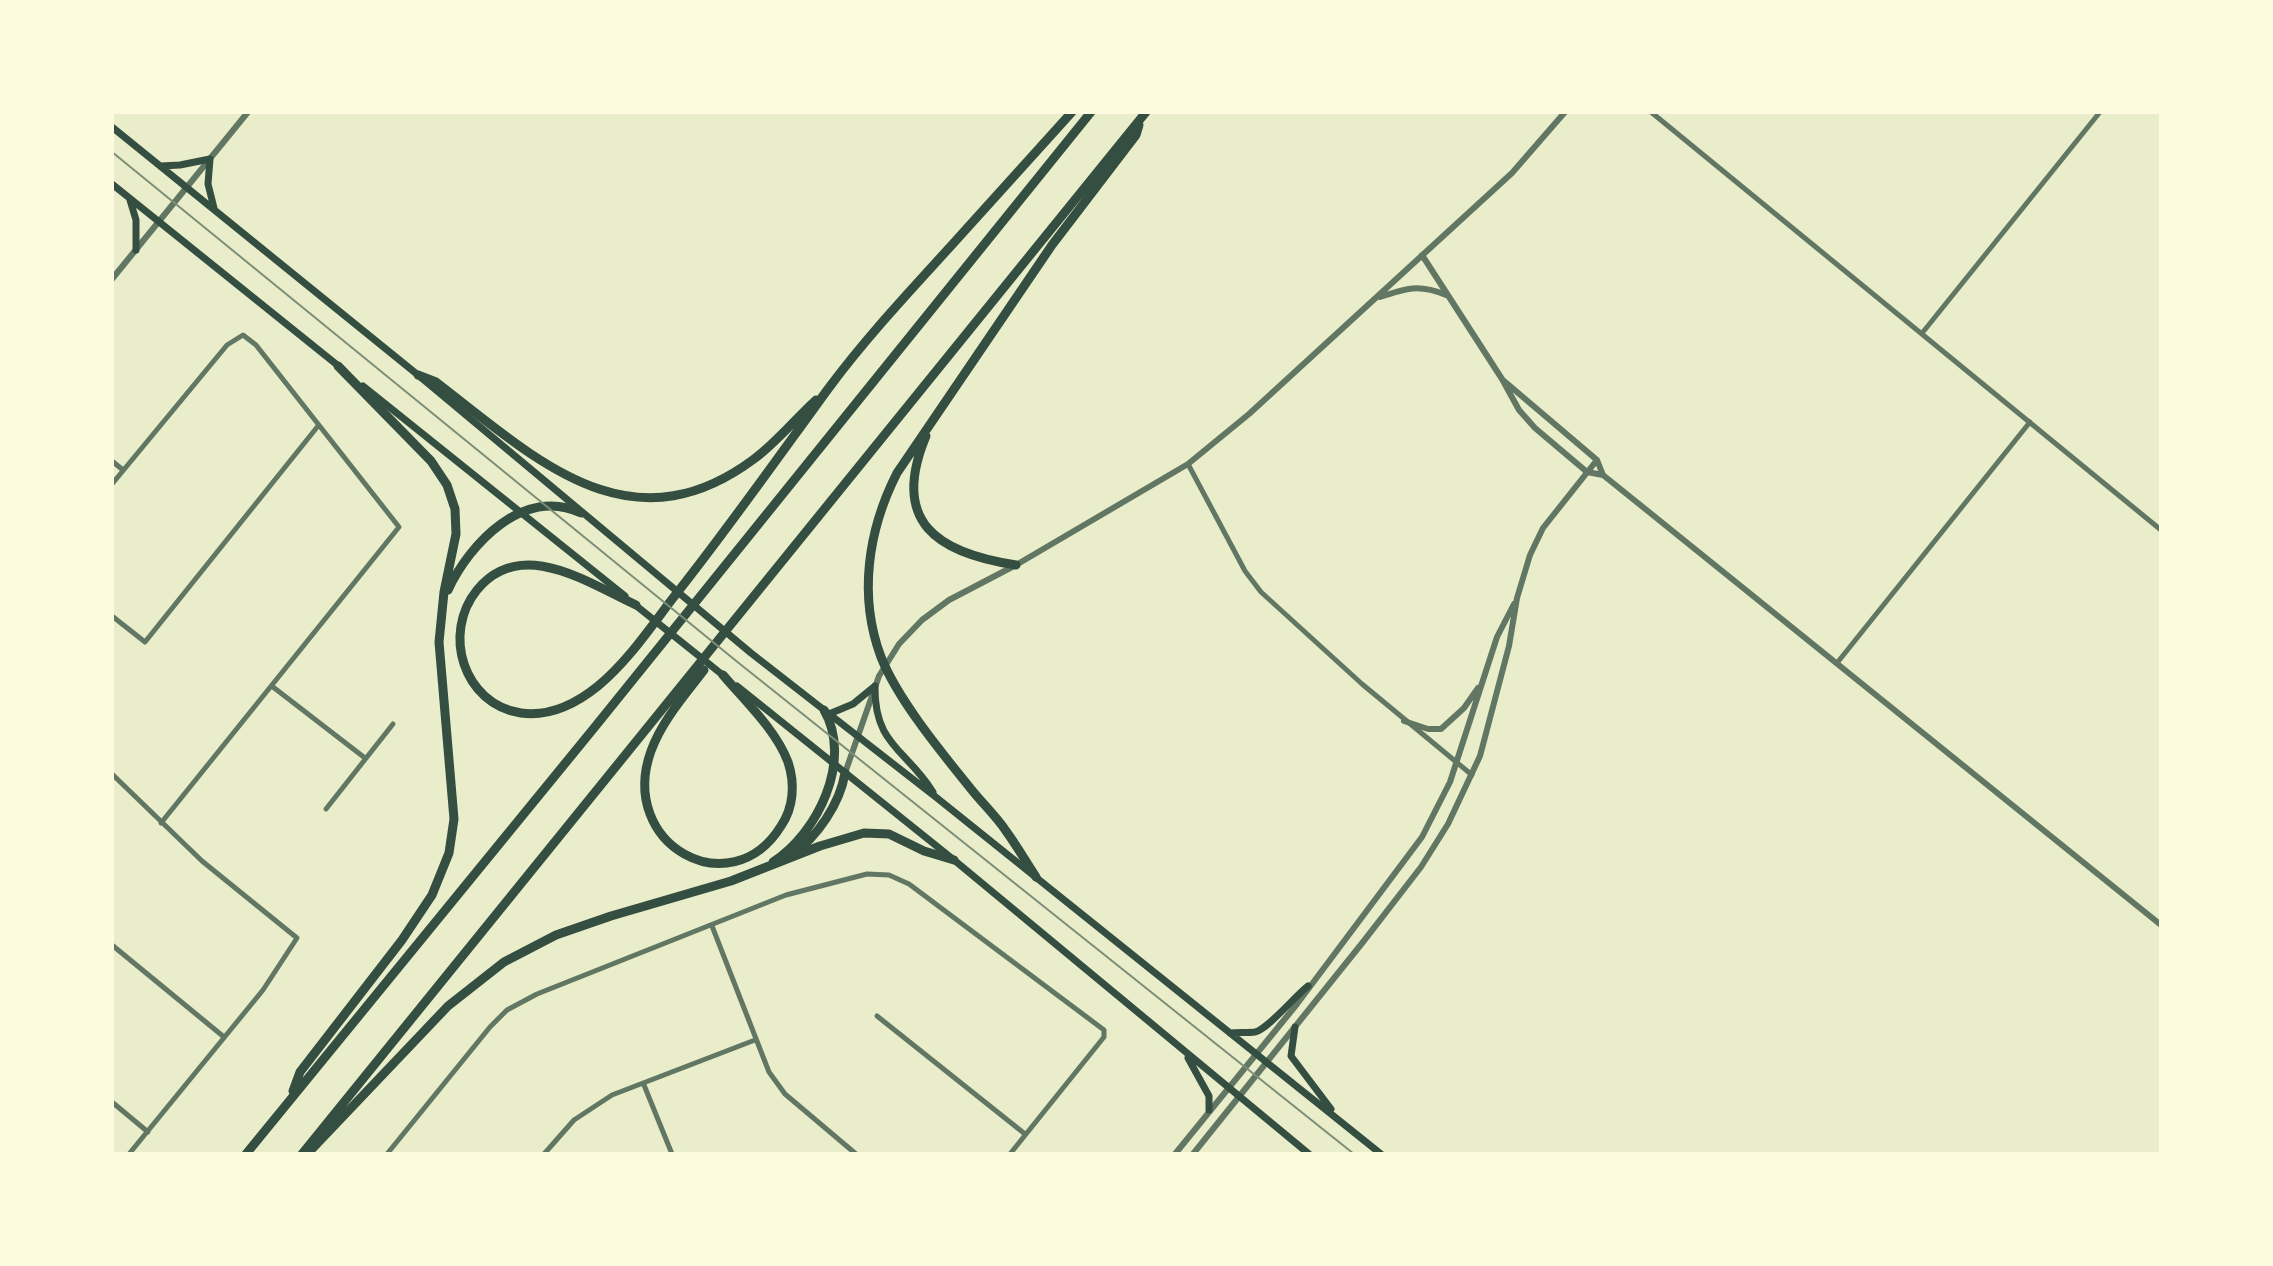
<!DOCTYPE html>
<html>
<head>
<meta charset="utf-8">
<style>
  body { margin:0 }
  #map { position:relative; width:2273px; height:1266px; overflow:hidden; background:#e9edc9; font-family:"IBM Plex Sans",sans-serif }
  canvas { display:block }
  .frame { position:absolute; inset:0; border:114px solid #fefae0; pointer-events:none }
</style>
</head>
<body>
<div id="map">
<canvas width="2273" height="1266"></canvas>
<div class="frame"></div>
</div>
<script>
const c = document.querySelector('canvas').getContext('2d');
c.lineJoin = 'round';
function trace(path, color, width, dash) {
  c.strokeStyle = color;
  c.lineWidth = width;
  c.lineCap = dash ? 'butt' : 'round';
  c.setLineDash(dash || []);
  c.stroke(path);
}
const minor = new Path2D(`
  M1651 112 2161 530
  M1923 332 2100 112
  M112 461 123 470
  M1188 464 1245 571 1261 592 1362 684 1472 775
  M112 484 227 345 243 335 256 345 399 527 161 823
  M112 616 145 642 318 426
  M1837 663 2030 422
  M273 687 365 758
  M112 774 202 861 297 938 263 990 129 1154
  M326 809 393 724
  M712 926 769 1072 785 1094 856 1154
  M112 945 224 1037
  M877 1016 1025 1134
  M644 1085 672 1154
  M112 1102 148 1132
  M387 1154 490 1027 507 1010 537 994 786 895 867 874 889 875 909 884 1104 1030V1037L1010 1154
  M544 1154 574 1120 612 1095 755 1040`);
const tertiary = new Path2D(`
  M1422 255 1502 379 1519 410 1535 428 1587 472 1603 475 1649 512 2161 925
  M112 279 248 112
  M1380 297C1407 288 1419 284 1446 295
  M1504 381 1597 460 1603 475
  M1404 721 1428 729H1441L1464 708 1478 688
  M845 773 879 676 899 644 922 620 949 600 1016 565 1188 464 1249 414 1512 173 1565 112
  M1175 1154 1297 1004 1422 837 1450 782 1497 637 1514 604
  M1193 1154 1363 942 1421 867 1448 824 1480 756 1509 646 1517 598 1530 555 1543 528 1597 460`);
const secondary = new Path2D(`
  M112 127 418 375 751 653 937 798 1381 1154
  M161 166 180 165 210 159 208 184 214 208
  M112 184 341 368
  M130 200 136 220V250
  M363 386 625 596
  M634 604 724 676
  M737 686 954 860 1309 1154
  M875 686C874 745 906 749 933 792
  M829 714 853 704 875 686
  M1295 1027 1291 1056 1331 1109
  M1230 1033C1238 1032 1247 1033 1255 1032 1268 1029 1294 997 1308 986
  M1188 1058 1209 1096V1110`);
const motorway = new Path2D(`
  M418 375 436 382C535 458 629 552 754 459 777 442 795 419 816 400
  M926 436C890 522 937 553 1016 565
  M448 590C470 543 524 486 581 513
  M636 605C588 583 521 536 477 590 442 633 463 704 521 713 550 717 577 703 598 686 628 661 650 628 673 598 727 530 777 459 828 389 865 339 908 293 950 247 991 202 1031 157 1072 112
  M704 670C684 696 662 721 651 751 617 845 731 907 781 826 794 807 795 783 788 762 776 730 745 701 723 675
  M792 855C817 837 840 804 845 773
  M773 862C818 833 853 760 824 710
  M1036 877C1026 862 1017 846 1006 831 996 816 982 803 971 789 942 753 898 700 881 657 858 596 868 530 897 473L1052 245 1136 135 1139 125
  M293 1091 300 1072 402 940 432 895 449 853 454 819 439 642 444 592 456 534 455 509 447 485 431 461 338 366
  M312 1149 448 1006 504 962 556 935 611 916 731 881 820 846 864 833 889 834 924 851 954 860
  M246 1154 594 728 1091 112
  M302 1154 1146 112`);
const tram = new Path2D(`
  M112 152 735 660 1354 1154`);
trace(minor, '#617663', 5);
trace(tertiary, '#617663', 6);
trace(secondary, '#344e41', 7);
trace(motorway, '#344e41', 9);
trace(tram, '#7c8e77', 2);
</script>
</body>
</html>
